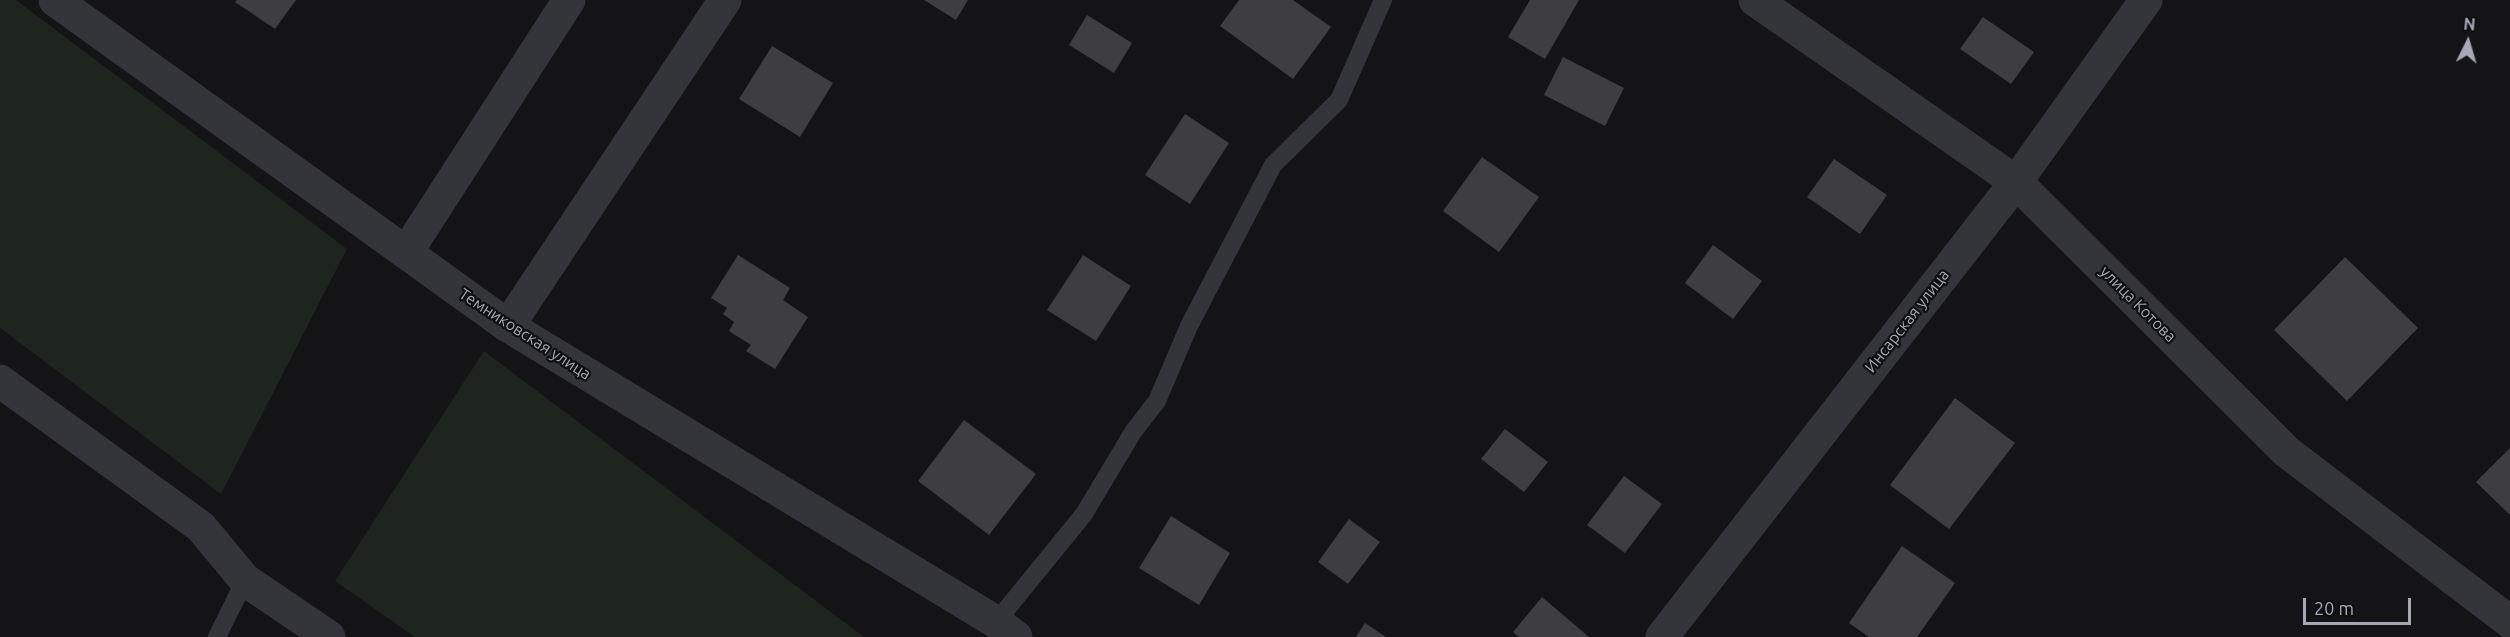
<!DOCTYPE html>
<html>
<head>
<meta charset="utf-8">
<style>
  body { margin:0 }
  #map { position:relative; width:2510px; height:637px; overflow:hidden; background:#141315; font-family:Ubuntu,sans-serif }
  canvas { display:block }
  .north { position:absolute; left:2438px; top:12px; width:60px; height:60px; -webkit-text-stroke:4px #0f0e10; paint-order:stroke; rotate:5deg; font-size:16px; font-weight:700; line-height:24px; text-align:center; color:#a5a8b5 }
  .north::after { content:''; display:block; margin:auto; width:21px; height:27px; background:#a5a8b5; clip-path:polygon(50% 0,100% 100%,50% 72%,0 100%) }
  .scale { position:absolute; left:2303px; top:598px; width:108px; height:27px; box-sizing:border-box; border:3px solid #a5a8b5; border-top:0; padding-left:8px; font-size:18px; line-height:21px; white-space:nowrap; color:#a5a8b5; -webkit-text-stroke:4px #0f0e10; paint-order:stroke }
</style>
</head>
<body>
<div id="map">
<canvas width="2510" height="637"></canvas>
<div class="north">N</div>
<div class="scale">20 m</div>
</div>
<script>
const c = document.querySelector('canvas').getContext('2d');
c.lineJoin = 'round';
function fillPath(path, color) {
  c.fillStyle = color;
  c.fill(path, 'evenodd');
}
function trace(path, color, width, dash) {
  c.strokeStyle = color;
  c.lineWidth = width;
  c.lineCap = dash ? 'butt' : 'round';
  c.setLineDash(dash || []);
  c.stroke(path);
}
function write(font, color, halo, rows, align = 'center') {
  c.font = font + ' Ubuntu,sans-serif';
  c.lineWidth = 4.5;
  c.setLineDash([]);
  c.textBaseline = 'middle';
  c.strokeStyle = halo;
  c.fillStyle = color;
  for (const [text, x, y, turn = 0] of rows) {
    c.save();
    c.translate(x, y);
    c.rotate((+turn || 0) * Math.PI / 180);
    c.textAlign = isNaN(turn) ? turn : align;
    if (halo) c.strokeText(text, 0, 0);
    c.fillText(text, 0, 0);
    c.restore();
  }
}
const green = new Path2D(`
  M0 0H16L347 249 221 494 0 328Z
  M484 351 864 637H415L335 581Z`);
const building = new Path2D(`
  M237 0H296L275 29 235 2Z
  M924 0H968L956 20Z
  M1239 0H1293L1331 27 1293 79 1220 26Z
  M1530 0H1579L1545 59 1508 37Z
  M1087 15 1132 43 1114 73 1069 45Z
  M1983 17 2034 52 2011 84 1960 49Z
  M772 46 833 83 800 137 739 99Z
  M1563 57 1624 88 1605 126 1544 95Z
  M1185 114 1229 143 1190 204 1145 175Z
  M1482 157 1539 197 1499 252 1443 211Z
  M1834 159 1887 195 1860 234 1807 197Z
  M1713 245 1762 281 1733 319 1685 283Z
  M738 255 790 288 783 300 808 317 775 369 746 351 751 345 729 331 734 322 723 314 727 308 711 298Z
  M1083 255 1131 286 1096 341 1047 310Z
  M2345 257 2418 328 2347 401 2274 330Z
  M1955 398 2015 443 1949 529 1890 485Z
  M964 420 1036 474 989 535 918 481Z
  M1505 429 1548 462 1524 492 1481 459Z
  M2510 448V515L2476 482Z
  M1624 476 1662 504 1625 553 1587 525Z
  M1171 516 1230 553 1199 605 1139 568Z
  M1349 519 1380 542 1348 584 1318 562Z
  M1902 546 1955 583 1917 637H1869L1849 623Z
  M1542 597 1589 637H1519L1513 632Z
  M1365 623 1386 637H1356Z`);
const service = new Path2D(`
  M996 622 1084 514 1133 432 1157 401 1189 326 1273 165 1339 100 1383 0
  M217 637 245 580`);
const minor = new Path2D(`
  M55 0 508 326 996 622 1016 637
  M1755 0 2016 182 2287 452 2510 622
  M406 253 569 0
  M508 326 725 0
  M0 381 201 527 245 580 329 637
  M1662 637 2016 182 2146 0`);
const streetNames = [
  ["улица Котова",2138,304,45],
  ["Инсарская улица",1907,321,-52],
  ["Темниковская улица",525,334,33]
];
fillPath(green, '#1e251f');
fillPath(building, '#3e3d42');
trace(service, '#34353a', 18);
trace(minor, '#34353a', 33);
write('16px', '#a5a8b5', '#0f0e10', streetNames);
</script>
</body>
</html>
